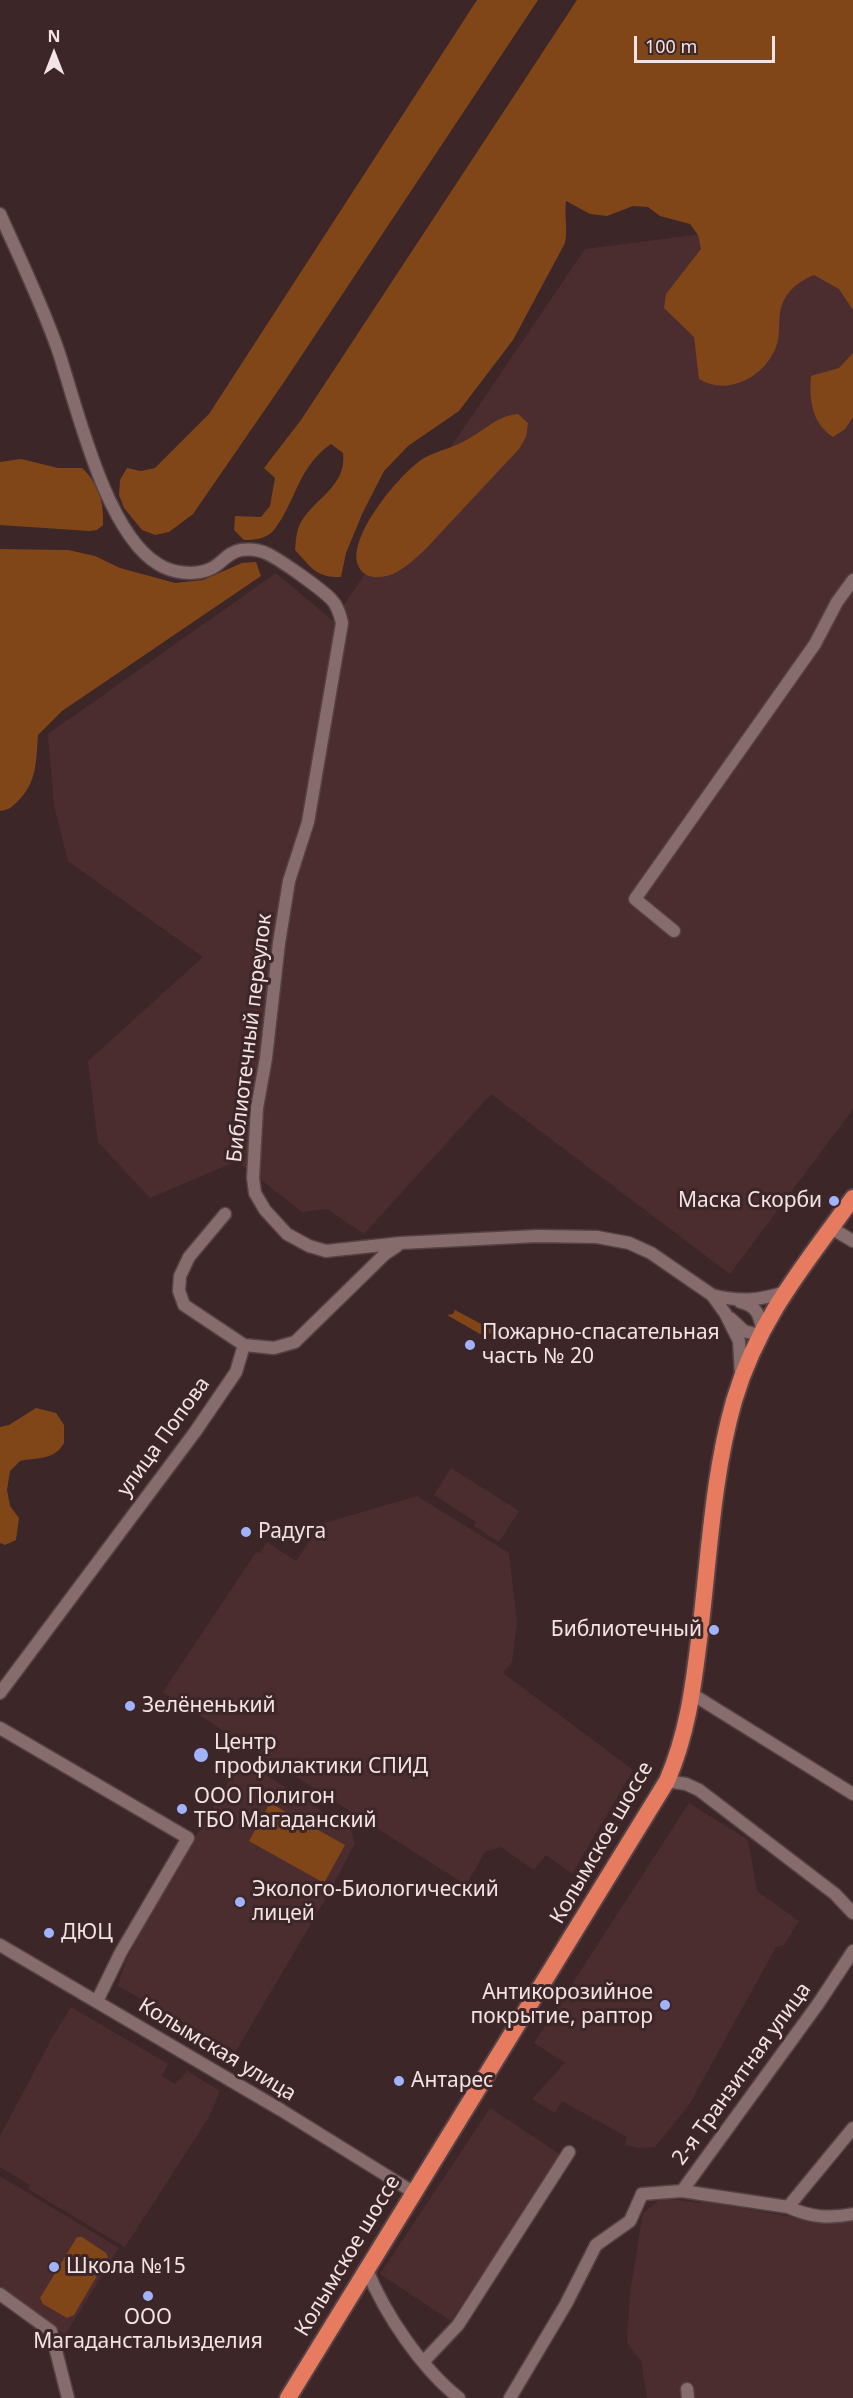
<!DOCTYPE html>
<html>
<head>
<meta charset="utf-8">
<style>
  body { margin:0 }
  #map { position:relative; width:853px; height:2398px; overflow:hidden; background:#3d2628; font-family:"Noto Sans",sans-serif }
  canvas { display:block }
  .north { position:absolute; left:24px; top:24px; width:60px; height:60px; -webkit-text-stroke:4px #3d2628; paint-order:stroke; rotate:0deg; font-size:16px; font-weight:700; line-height:24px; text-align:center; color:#f3e3e4 }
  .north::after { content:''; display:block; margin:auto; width:21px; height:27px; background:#f3e3e4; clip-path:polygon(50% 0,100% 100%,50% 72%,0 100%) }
  .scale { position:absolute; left:634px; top:36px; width:141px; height:27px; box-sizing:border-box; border:3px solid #f3e3e4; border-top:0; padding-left:8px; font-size:18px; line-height:21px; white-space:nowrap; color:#f3e3e4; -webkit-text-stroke:4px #3d2628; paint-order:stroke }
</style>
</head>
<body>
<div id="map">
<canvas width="853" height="2398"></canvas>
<div class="north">N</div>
<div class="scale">100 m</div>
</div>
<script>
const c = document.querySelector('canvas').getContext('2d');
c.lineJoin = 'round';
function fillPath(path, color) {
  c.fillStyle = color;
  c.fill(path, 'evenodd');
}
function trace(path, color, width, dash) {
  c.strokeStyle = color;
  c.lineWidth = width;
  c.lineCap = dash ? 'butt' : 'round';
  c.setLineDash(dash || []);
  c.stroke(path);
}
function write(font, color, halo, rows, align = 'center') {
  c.font = font + ' "Noto Sans",sans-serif';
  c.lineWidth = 6;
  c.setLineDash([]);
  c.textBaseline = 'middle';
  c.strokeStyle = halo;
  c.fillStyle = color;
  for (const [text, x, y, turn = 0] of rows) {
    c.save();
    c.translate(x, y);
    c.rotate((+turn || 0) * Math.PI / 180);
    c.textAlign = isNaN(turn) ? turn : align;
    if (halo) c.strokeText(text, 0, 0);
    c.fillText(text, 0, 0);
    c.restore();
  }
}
const built = new Path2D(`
  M853 170V1109L730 1274 491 1094 364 1234 327 1209 302 1212 237 1161 150 1198 98 1142 88 1061 203 957 68 861 54 805 48 734 276 573 333 621 585 249 749 228Z
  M451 1468 519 1511 499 1542 474 1526 476 1522 434 1495Z
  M417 1496 509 1553 517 1623 512 1662 503 1673 633 1770 572 1874 546 1855 534 1870 501 1847 485 1852 466 1885 163 1692 256 1552 260 1553 267 1542 296 1561 321 1524Z
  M237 1768 257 1769 351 1830 355 1843 329 1893 236 2051 118 1986 125 1962 163 1891Z
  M689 1803 748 1840 757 1891 799 1921 784 1945 776 1947 689 2105 655 2147 639 2148 625 2145 627 2137 562 2101 555 2113 532 2099 565 2063 534 2043Z
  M71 2007 168 2064 162 2076 175 2084 187 2071 220 2091 209 2117 125 2247 28 2189 30 2185 0 2167V2136L52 2038Z
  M490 2108 561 2155 451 2321 380 2274Z
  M0 2176 119 2248 65 2335 0 2285Z
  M662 2198 699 2203 703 2201 825 2223 853 2216V2398H647L641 2361 627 2343 630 2292 643 2213Z`);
const green = new Path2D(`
  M477 0H538L284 382 193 514 169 532 155 535 142 530 124 508 119 495 120 480 127 468 141 471 155 468 209 414Z
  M577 0H853V310L839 289 814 275C801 280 789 289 783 302 777 315 781 331 777 344 767 376 728 397 699 379L694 337 664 308 666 294 701 249 698 235 690 224 660 216 648 207 633 206 607 216 590 214 566 201C564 216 568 229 565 243L513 340 459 411 408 446 384 471 363 512 346 553 341 577C316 578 311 567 295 550 296 540 296 531 301 522 316 497 347 486 343 453L331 444C297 468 297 500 274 530 267 539 254 540 244 540L234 530 235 516 261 517 270 506 275 478 264 468 301 420Z
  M853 353V417L845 429 833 437C812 423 809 400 811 376L839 368Z
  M518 414 528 423 526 437 519 449C495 475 471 500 447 526 432 542 416 561 397 572 384 579 364 581 358 565 347 537 400 473 424 458 439 450 456 447 470 438 487 428 498 416 518 414Z
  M21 459 58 468H82C99 484 104 502 103 525L97 530 89 531 0 525V462Z
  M0 549 68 550 95 556 120 568 175 583 203 580 242 563 256 562 261 576 62 711 38 735C36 762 37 783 17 802 11 808 8 810 0 811Z
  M455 1310 498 1333 480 1334 447 1315 453 1314Z
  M36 1408 56 1413 64 1425V1443C54 1461 37 1457 20 1461L10 1471 7 1490 10 1506 19 1518 16 1540 5 1545 0 1543V1427L9 1425Z
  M270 1803 345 1845 324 1883 249 1841Z
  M77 2237H82L106 2253 108 2257 74 2315 67 2318 43 2304 40 2298Z`);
const minor = new Path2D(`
  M0 214C20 259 43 306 59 353 77 408 106 533 158 564 172 573 194 576 210 569 222 564 227 552 241 550 249 549 260 550 268 554 282 561 320 588 331 599 338 606 340 615 342 623L308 822 289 881 279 943 266 1058 257 1108 253 1178 255 1193 265 1210 287 1234 309 1246 326 1251 401 1243 537 1236 597 1237 629 1243 651 1253 712 1295 725 1313 739 1341 741 1375
  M674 931 635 899 815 644 837 602 853 580
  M225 1214 189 1257 180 1276 179 1291 184 1305 244 1345 274 1348 295 1342 385 1254 397 1246
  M831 1228 853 1241
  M712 1295C739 1302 758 1301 785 1292
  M740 1302C756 1306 759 1313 762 1328
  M730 1318 744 1331 759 1335
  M0 1693 195 1432 236 1372 244 1345
  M692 1694 853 1794
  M0 1728 188 1838 121 1952 97 2001
  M667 1781 686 1784 699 1790 835 1894 853 1913
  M0 1945 281 2110 413 2192
  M682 2191 788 2207 853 2128
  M788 2207C810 2217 829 2219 853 2214
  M367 2270C385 2314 421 2368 459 2398
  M0 2294 51 2331 68 2398
  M424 2361 458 2325 569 2152
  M687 2389 688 2398
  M510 2398 566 2304 596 2245 630 2221 642 2194 682 2191 818 2004 853 1951`);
const highway = new Path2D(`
  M288 2398 667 1781C687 1735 693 1689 699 1640 709 1561 712 1478 734 1401 758 1320 804 1265 853 1198`);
const markers = [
  [834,1201,6,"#a1b3fd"],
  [470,1345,6,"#a1b3fd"],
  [246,1532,6,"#a1b3fd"],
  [714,1630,6,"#a1b3fd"],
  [130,1706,6,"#a1b3fd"],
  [201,1755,8,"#a1b3fd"],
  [182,1809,6,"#a1b3fd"],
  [240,1902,6,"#a1b3fd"],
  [49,1933,6,"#a1b3fd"],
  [665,2005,6,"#a1b3fd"],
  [399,2081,6,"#a1b3fd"],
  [54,2267,6,"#a1b3fd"],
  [148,2296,6,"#a1b3fd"]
];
const streetNames = [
  ["Библиотечный переулок",250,1038,-83],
  ["улица Попова",164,1437,-54],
  ["Колымское шоссе",602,1843,-60],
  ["Колымская улица",217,2050,31],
  ["2-я Транзитная улица",742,2074,-54],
  ["Колымское шоссе",348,2256,-59]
];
const poiNames = [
  ["Маска Скорби",822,1201,"right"],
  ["Пожарно-спасательная",482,1333],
  ["часть № 20",482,1357],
  ["Радуга",258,1532],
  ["Библиотечный",702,1630,"right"],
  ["Зелёненький",142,1706],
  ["Центр",214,1743],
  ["профилактики СПИД",214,1767],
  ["ООО Полигон",194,1797],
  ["ТБО Магаданский",194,1821],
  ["Эколого-Биологический",252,1890],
  ["лицей",252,1914],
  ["ДЮЦ",61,1933],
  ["Антикорозийное",653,1993,"right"],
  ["покрытие, раптор",653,2017,"right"],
  ["Антарес",411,2081],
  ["Школа №15",66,2267],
  ["ООО",148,2318,"center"],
  ["Магаданстальизделия",148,2342,"center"]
];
fillPath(built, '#4b2d30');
fillPath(green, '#804618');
trace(minor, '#554244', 15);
trace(highway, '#554244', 20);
trace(minor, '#866c6d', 12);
trace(highway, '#e67b60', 16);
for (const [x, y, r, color] of markers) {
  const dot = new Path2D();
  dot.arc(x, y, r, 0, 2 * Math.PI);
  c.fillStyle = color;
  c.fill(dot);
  trace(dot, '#3d2628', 2);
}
write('21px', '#f3e3e4', '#3d2628', streetNames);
write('21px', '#f3e3e4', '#3d2628', poiNames, 'left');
</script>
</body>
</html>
